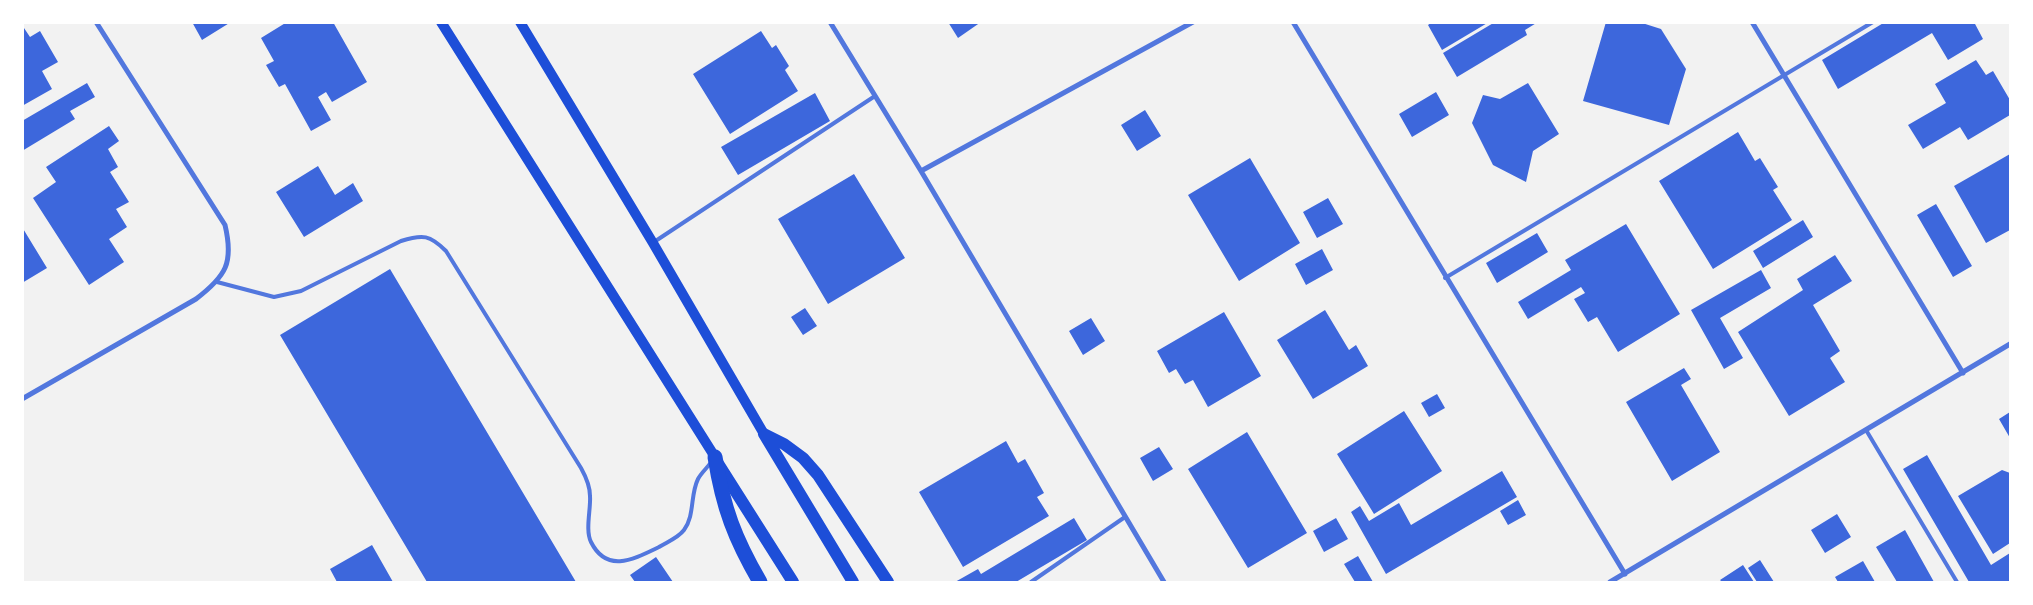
<!DOCTYPE html>
<html>
<head>
<meta charset="utf-8">
<style>
  body { margin:0 }
  #map { position:relative; width:2033px; height:605px; overflow:hidden; background:#f2f2f2; font-family:"Zilla Slab",serif }
  canvas { display:block }
  .frame { position:absolute; inset:0; border:24px solid #fff; pointer-events:none }
</style>
</head>
<body>
<div id="map">
<canvas width="2033" height="605"></canvas>
<div class="frame"></div>
</div>
<script>
const c = document.querySelector('canvas').getContext('2d');
c.lineJoin = 'round';
function fillPath(path, color) {
  c.fillStyle = color;
  c.fill(path, 'evenodd');
}
function trace(path, color, width, dash) {
  c.strokeStyle = color;
  c.lineWidth = width;
  c.lineCap = dash ? 'butt' : 'round';
  c.setLineDash(dash || []);
  c.stroke(path);
}
const building = new Path2D(`
  M192 22H231L202 40Z
  M287 22H333L367 82 332 102 326 92 318 97 331 120 311 131 285 84 279 87 266 65 274 61 261 38Z
  M948 22H981L958 38Z
  M1432 22H1489L1442 50 1428 25Z
  M1495 22H1538L1525 30 1527 35 1457 77 1443 53Z
  M1606 22H1639L1661 29 1686 69 1669 125 1583 101Z
  M1885 22H1974L1983 39 1948 60 1932 33 1838 89 1822 60Z
  M22 25 30 37 40 31 58 62 42 71 52 89 22 106Z
  M761 31 772 48 776 45 789 66 785 70 798 91 730 134 693 74Z
  M1976 60 1986 75 1993 71 2010 100V115L1968 140 1960 127 1923 149 1908 125 1946 103 1935 84Z
  M87 83 95 97 70 111 75 119 22 151V121Z
  M1528 83 1559 134 1533 151 1526 182 1493 165 1472 123 1483 95 1500 99Z
  M1436 92 1449 115 1412 137 1399 114Z
  M815 93 830 121 738 175 721 147Z
  M1145 110 1161 136 1137 151 1121 125Z
  M109 126 119 141 108 149 118 167 110 172 129 202 116 209 127 227 109 239 124 262 89 285 33 198 56 182 46 167Z
  M1738 132 1755 161 1760 158 1778 187 1773 190 1792 220 1713 269 1659 181Z
  M2010 154V230L1986 243 1954 186Z
  M1250 158 1300 243 1239 281 1188 195Z
  M318 166 335 195 353 183 363 201 304 237 276 192Z
  M854 174 905 258 828 304 778 219Z
  M1328 198 1343 224 1317 238 1303 212Z
  M1936 204 1972 266 1953 277 1917 215Z
  M1803 220 1813 237 1763 268 1753 251Z
  M1626 224 1680 314 1618 352 1597 317 1588 322 1574 299 1585 293 1581 287 1528 319 1518 302 1571 270 1565 260Z
  M22 227 47 268 22 283Z
  M1537 233 1548 252 1497 283 1486 263Z
  M1322 249 1333 270 1306 285 1295 264Z
  M1835 255 1852 281 1813 305 1840 351 1830 358 1845 382 1789 416 1738 332 1803 290 1797 279Z
  M390 269 576 582H427L280 335Z
  M1761 270 1771 288 1720 318 1743 358 1724 369 1691 310Z
  M805 308 817 326 803 335 791 317Z
  M1325 310 1349 350 1356 345 1368 366 1313 399 1277 340Z
  M1224 312 1261 376 1208 407 1193 380 1185 384 1176 369 1169 373 1157 351Z
  M1091 318 1105 341 1083 355 1069 331Z
  M1684 368 1691 379 1681 385 1720 452 1672 481 1626 402Z
  M1437 394 1445 408 1429 417 1421 403Z
  M1404 411 1442 471 1374 514 1337 454Z
  M2010 412V438L1999 419Z
  M1247 432 1307 533 1248 568 1188 469Z
  M1006 441 1018 463 1025 459 1044 493 1037 497 1049 516 963 567 919 492Z
  M1159 447 1173 469 1153 481 1140 458Z
  M1927 455 1991 565 2010 553V582H1969L1903 469Z
  M2002 470 2010 473V543L1993 554 1958 496Z
  M1502 471 1517 497 1386 574 1351 512 1360 506 1369 521 1399 503 1411 525Z
  M1518 500 1526 515 1508 525 1500 511Z
  M1837 514 1851 537 1825 553 1811 530Z
  M1074 518 1087 540 1016 582H955L978 569 981 574Z
  M1336 518 1348 539 1324 552 1313 531Z
  M1905 530 1934 582H1897L1876 547Z
  M372 545 393 582H337L330 569Z
  M1358 556 1373 582H1355L1344 564Z
  M656 557 673 582H635L630 575Z
  M1760 560 1774 582H1757L1748 568Z
  M1863 561 1875 582H1838L1835 577Z
  M1743 565 1754 582H1722L1720 580Z`);
const service = new Path2D(`
  M654 242 875 96
  M1445 278 1873 22
  M217 282 274 297 301 291 401 241C423 234 430 235 446 251L581 468C586 477 590 486 590 496 591 509 585 530 591 542 607 574 634 559 659 547 667 542 678 538 684 530 695 515 690 495 698 479 701 473 708 467 712 461
  M1866 430 1957 582
  M1031 582 1125 517`);
const minor = new Path2D(`
  M830 22 921 171 1164 582
  M1293 22 1625 574
  M1752 22 1963 373
  M921 171 1193 22
  M22 399 196 299C226 276 234 263 225 225L96 22
  M1610 582 2010 344`);
const secondary = new Path2D(`
  M441 22 715 457
  M520 22 653 243 764 434`);
const primary = new Path2D(`
  M764 434 784 444 803 458 818 475 888 582
  M764 434 853 582
  M717 462 793 582`);
const motorway = new Path2D(`
  M715 457C723 508 735 539 760 582`);
fillPath(building, '#3d67dc');
trace(service, '#5277de', 4);
trace(minor, '#5277de', 5);
trace(secondary, '#1d4ed8', 10);
trace(primary, '#1d4ed8', 12);
trace(motorway, '#1d4ed8', 15);
</script>
</body>
</html>
